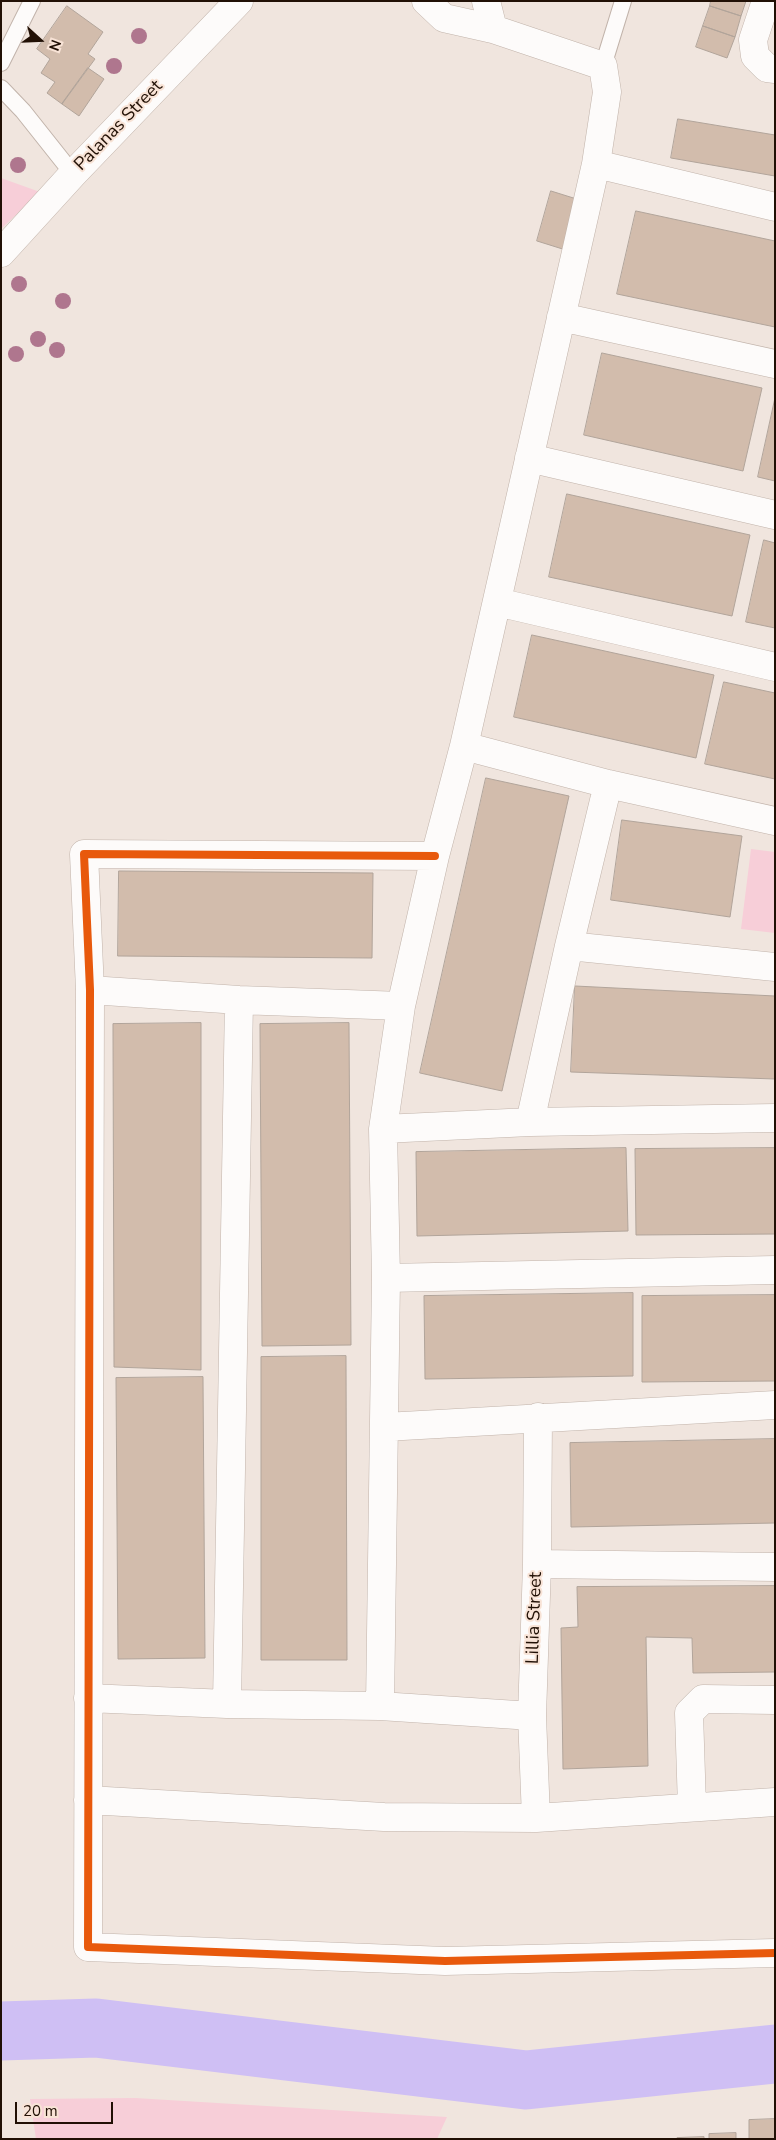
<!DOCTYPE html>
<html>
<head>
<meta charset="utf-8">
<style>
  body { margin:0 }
  #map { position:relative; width:776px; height:2140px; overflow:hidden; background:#f0e5de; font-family:"Nunito Sans",sans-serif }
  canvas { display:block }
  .frame { position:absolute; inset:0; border:2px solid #211005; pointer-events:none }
  .north { position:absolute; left:15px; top:15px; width:50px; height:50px; -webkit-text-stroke:4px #f8e3d6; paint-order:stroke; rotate:110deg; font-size:14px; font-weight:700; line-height:20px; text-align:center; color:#211005 }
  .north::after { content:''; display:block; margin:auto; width:18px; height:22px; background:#211005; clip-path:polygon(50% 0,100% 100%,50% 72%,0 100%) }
  .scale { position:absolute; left:15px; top:2102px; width:98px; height:22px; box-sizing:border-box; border:2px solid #211005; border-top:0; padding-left:6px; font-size:15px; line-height:18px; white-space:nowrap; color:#211005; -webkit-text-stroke:4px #f8e3d6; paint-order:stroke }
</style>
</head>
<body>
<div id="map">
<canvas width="776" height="2140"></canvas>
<div class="frame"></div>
<div class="north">N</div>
<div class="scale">20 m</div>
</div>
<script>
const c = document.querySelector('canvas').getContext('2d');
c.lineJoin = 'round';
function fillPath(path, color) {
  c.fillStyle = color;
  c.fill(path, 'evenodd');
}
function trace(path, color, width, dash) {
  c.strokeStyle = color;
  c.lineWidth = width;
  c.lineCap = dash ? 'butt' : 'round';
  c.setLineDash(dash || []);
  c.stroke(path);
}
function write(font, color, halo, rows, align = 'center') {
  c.font = font + ' "Nunito Sans",sans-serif';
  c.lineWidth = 4;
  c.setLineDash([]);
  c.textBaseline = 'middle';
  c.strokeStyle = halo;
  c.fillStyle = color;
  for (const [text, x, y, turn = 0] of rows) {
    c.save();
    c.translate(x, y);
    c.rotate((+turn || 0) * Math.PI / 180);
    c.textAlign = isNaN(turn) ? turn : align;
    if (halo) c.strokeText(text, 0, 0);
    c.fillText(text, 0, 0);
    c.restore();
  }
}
const green = new Path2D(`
  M1 178 40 192 1 229Z
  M751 849 775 852V933L741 929Z
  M135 2098 447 2117 437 2139H36L30 2099Z`);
const river = new Path2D(`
  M1 2031 96 2028 526 2080 775 2054`);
const building = new Path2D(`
  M711 1H746L741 16 710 6Z
  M67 6 103 32 88 54 95 59 62 104 47 93 55 82 41 73 50 59 37 49Z
  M710 6 741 16 735 37 703 26Z
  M703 26 735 37 727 58 696 47Z
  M88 68 104 79 79 116 62 104Z
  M678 119 775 135V176L671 158Z
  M551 191 583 201 569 251 537 241Z
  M636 211 775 241V327L617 294Z
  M602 353 762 388 743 471 584 435Z
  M775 398V481L758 477Z
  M567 494 750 535 732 616 549 577Z
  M764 540 775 543V628L746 622Z
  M532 635 714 675 696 758 514 717Z
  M724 682 775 693V779L705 764Z
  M486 778 569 796 502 1091 420 1073Z
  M622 820 742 836 730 917 611 900Z
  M119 871 373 873 372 958 118 956Z
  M575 986 775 996V1079L571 1072Z
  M201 1023V1370L114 1367 113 1024Z
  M349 1023 351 1345 262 1346 260 1024Z
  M626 1148 628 1231 417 1236 416 1152Z
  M775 1148V1234L636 1235 635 1149Z
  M633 1293V1376L425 1379 424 1296Z
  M775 1295V1381L642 1382V1296Z
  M346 1356 347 1660H261V1357Z
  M203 1377 205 1658 118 1659 116 1378Z
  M775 1439V1523L571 1527 570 1443Z
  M775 1586V1672L693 1673 692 1638 646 1637 648 1766 563 1769 561 1628 578 1627 577 1587Z
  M775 2119V2139H749V2120Z
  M736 2133V2139H709V2134Z
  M704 2137V2139H677V2138Z`);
const lane = new Path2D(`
  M1 63 32 1
  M603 66 623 1
  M1 88 23 111 73 174`);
const street = new Path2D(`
  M486 1 493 29
  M766 1 753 40 755 56 767 68 775 69
  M596 164 775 207
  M561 317 775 364
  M529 458 775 515
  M497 602 775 667
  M464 746 608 784 775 821
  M435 856 84 854 90 990 88 1947 445 1961 775 1953
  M569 946 775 967
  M90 990 239 1000 401 1006
  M530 1122 569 946 608 784
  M383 1129 530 1122 775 1118
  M386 1278 775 1270
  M385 1427 775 1405
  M537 1564 775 1567
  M88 1698 227 1704 380 1706 532 1716
  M227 1704 239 1000
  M380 1706 386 1278 383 1129 401 1006 435 856 464 746 596 164 607 92 603 66 493 29 444 18 426 1
  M88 1800 384 1817 536 1818 775 1802
  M692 1807 689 1713 703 1699 775 1700
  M536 1818 532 1716 537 1564 538 1417`);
const secondary = new Path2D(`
  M1 253 73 174 239 1`);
const cycleway = new Path2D(`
  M435 856 84 854 90 990 88 1947 445 1961 775 1953`);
const trees = [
  [139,36],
  [114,66],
  [18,165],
  [19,284],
  [63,301],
  [38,339],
  [57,350],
  [16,354]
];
const streetNames = [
  ["Palanas Street",119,126,-46],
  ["Lillia Street",535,1618,-88]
];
fillPath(green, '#f7ced8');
trace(river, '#cfbff4', 59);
fillPath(building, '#d2bcac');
trace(building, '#b1a49a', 1);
trace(lane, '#c1b3aa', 18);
trace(street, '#c1b3aa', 29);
trace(secondary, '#c1b3aa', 29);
trace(lane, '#fdfbfa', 16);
trace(street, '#fdfbfa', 28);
trace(secondary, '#fdfbfa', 28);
trace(cycleway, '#e8590c', 8);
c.fillStyle = '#af768e';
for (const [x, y] of trees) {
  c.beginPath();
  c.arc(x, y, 8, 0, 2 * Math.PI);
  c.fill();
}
write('18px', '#211005', '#f8e3d6', streetNames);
</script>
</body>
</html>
